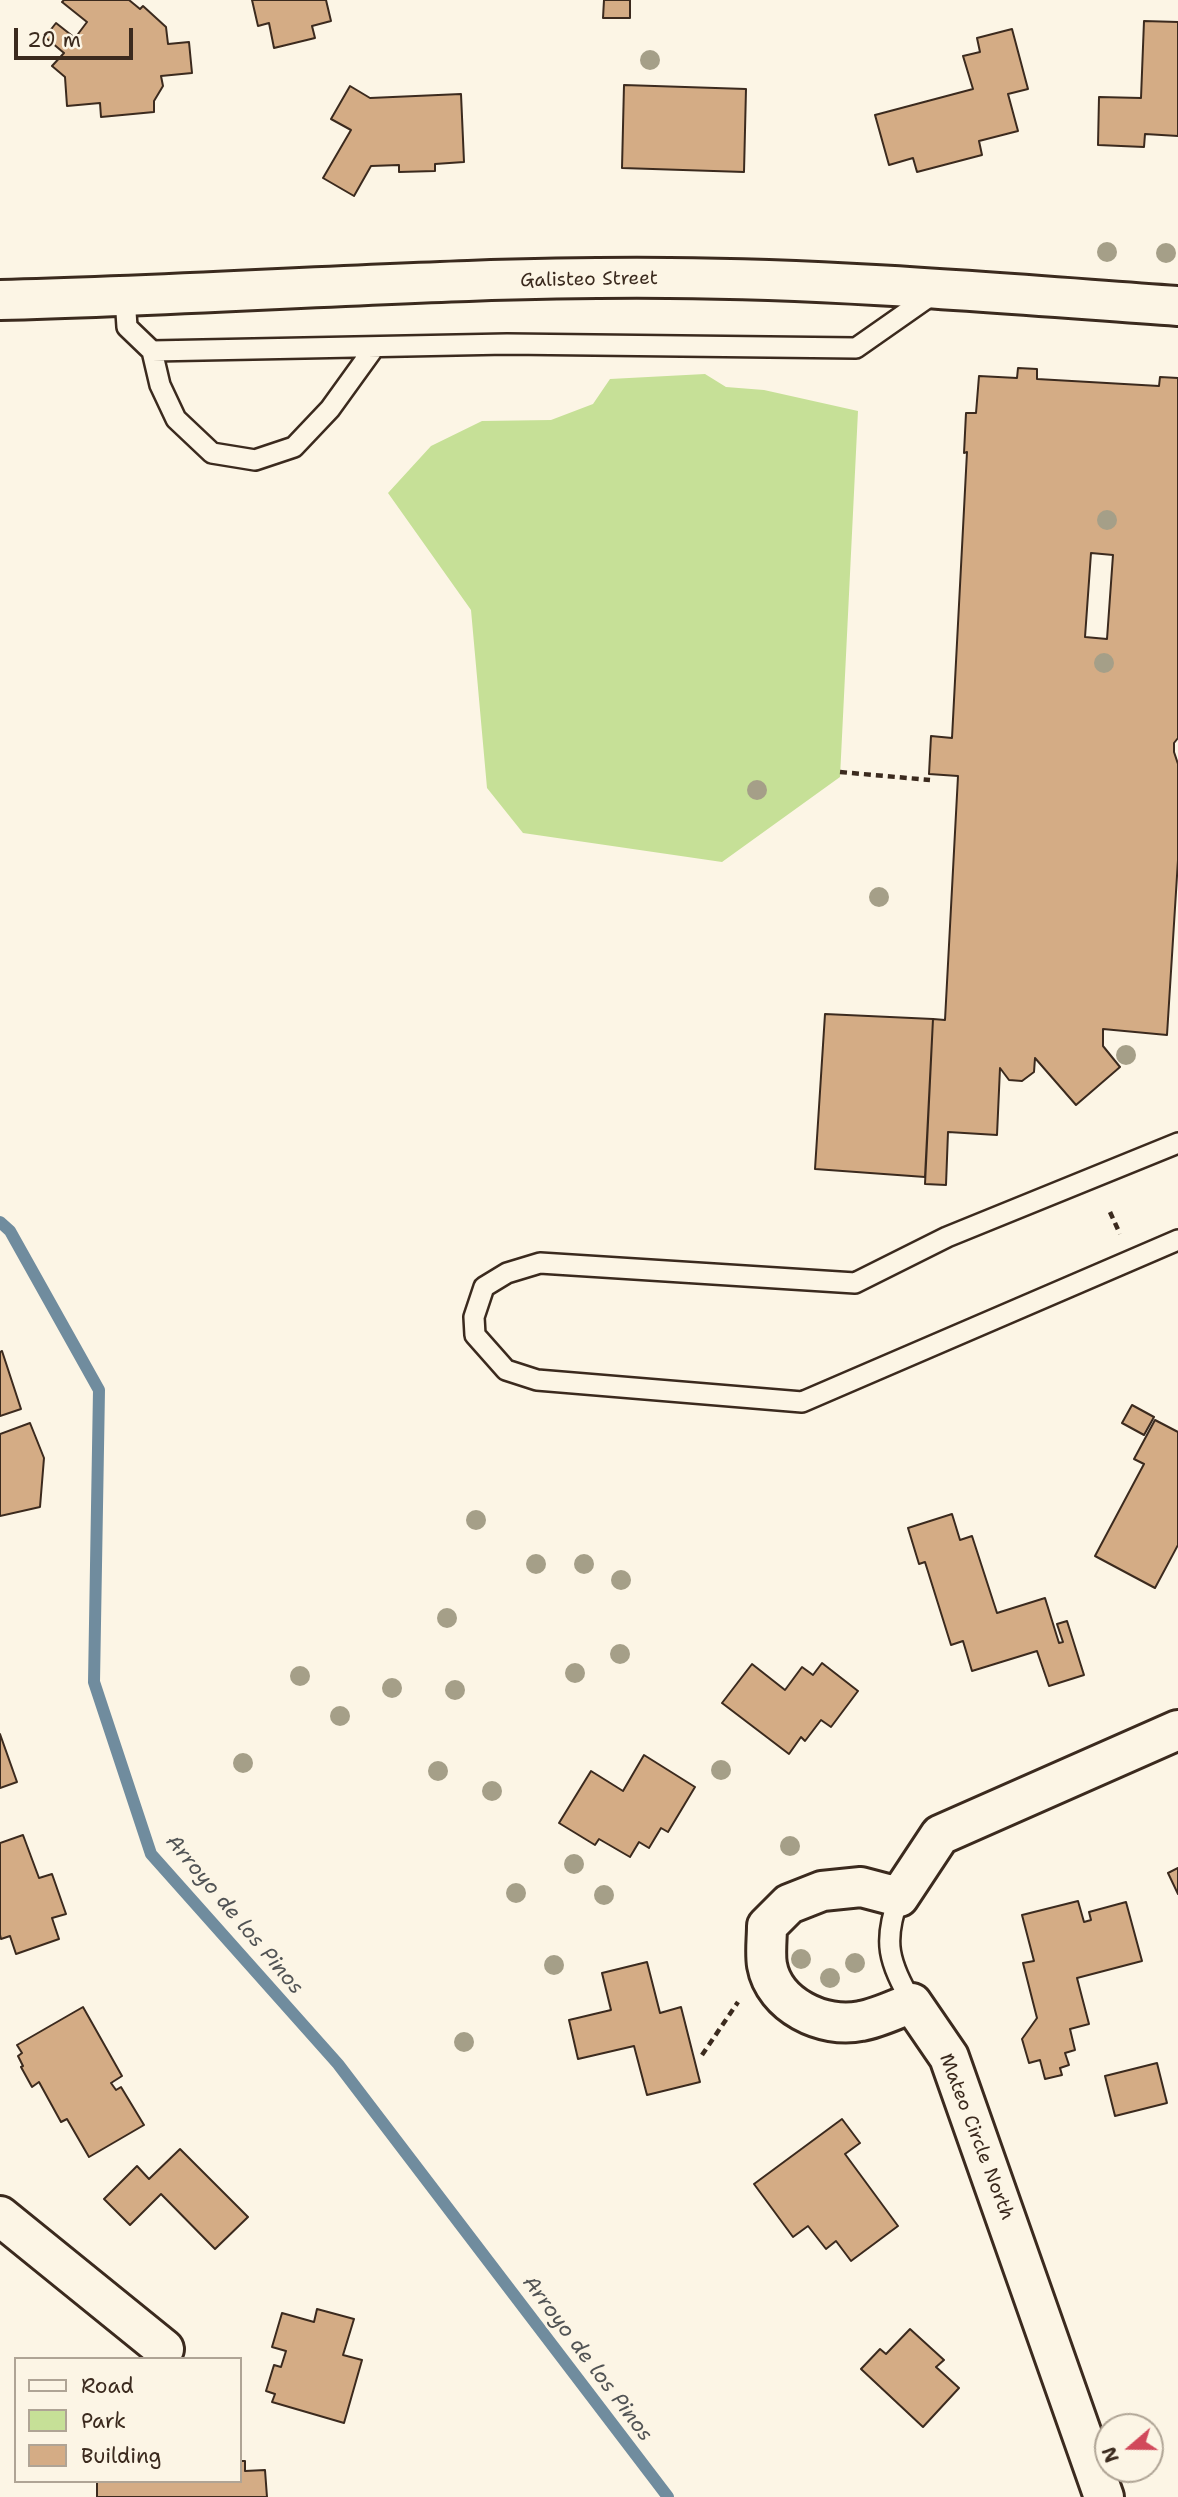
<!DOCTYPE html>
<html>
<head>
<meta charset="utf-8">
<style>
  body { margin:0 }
  #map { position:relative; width:1178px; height:2497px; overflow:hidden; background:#fcf5e5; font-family:"Shantell Sans",sans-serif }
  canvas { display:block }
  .legend { position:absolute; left:14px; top:2357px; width:228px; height:126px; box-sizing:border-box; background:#fcf5e5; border:2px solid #afa495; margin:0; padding:9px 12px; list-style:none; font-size:21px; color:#3b2a1e }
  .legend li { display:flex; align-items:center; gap:14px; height:35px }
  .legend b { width:35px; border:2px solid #afa495 }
  .north { position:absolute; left:1094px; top:2413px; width:70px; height:70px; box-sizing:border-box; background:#fcf5e5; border:2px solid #afa495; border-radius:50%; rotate:250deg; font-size:19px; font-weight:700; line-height:28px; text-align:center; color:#3b2a1e }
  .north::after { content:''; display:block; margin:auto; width:24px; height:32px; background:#d1495b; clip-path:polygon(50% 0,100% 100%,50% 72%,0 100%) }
  .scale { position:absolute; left:14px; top:28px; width:119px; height:32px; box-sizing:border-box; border:4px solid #3b2a1e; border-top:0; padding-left:9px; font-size:21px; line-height:24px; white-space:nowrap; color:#3b2a1e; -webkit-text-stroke:5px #fcf5e5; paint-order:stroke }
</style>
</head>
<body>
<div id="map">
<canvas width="1178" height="2497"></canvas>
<ul class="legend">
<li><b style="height:9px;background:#fcf5e5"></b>Road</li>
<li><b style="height:19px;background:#c6e097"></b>Park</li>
<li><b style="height:19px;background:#d4ac85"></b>Building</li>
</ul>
<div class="north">N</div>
<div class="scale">20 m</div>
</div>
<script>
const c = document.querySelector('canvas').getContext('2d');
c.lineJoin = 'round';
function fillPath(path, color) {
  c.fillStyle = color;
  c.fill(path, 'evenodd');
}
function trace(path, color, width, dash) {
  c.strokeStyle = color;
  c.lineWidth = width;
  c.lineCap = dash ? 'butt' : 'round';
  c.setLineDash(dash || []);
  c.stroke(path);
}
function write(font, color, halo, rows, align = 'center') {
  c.font = font + ' "Shantell Sans",sans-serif';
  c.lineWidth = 5;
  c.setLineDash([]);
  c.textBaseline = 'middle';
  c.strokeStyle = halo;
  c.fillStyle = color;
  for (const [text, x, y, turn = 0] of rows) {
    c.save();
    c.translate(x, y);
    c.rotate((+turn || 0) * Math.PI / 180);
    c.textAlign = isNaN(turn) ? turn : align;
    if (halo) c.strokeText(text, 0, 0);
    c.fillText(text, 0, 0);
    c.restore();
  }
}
const green = new Path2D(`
  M705 374 726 387 764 390 858 411 840 777 722 862 523 833 487 788 471 610 388 493 431 446 482 421 551 420 593 404 610 379Z`);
const stream = new Path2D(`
  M0 1222 10 1231 99 1390 94 1682 151 1854 338 2064 668 2497`);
const building = new Path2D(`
  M64 0H129L140 9 143 6 166 27 168 44 189 42 192 73 161 76 163 86 154 101V112L101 117 100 103 67 106 65 77 52 66 64 53 45 37 56 23 75 38 87 22 62 2Z
  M252 0H326L331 21 312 26 315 38 274 48 269 23 258 26Z
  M604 0H630V18H603Z
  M1144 21 1178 22V136L1145 134 1144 147 1098 145 1099 97 1141 98Z
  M1012 29 1028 89 1008 94 1018 131 979 141 982 155 917 172 913 158 889 165 875 115 973 89 963 56 980 52 977 38Z
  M624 85 746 89 744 172 622 168Z
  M350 86 370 98 461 94 464 162 435 164V171L399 172V165L371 166 354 196 323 178 351 130 331 119Z
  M1018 368 1037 369V379L1159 386 1160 377 1178 378V738L1174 743V752L1178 764V860L1167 1035 1103 1029V1046L1120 1067 1076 1105 1035 1058 1034 1072 1022 1081 1009 1080 1000 1068 997 1135 948 1132 946 1185 925 1184 933 1019 945 1020 958 776 929 774 931 736 952 738 967 452 964 453 966 413H976L979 376 1017 378Z
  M1091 553 1113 555 1107 639 1085 637Z
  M825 1014 933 1019 925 1177 815 1169Z
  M2 1351 21 1409 0 1416V1352Z
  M1132 1405 1154 1417 1144 1435 1122 1423Z
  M1155 1420 1178 1432V1545L1155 1588 1095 1556 1144 1464 1134 1459Z
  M30 1423 44 1458 40 1507 0 1516V1434Z
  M952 1514 960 1540 972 1536 997 1613 1045 1598 1059 1643 1063 1642 1057 1624 1067 1621 1084 1675 1049 1686 1037 1651 972 1671 963 1641 951 1645 925 1562 919 1564 908 1528Z
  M822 1663 858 1691 831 1727 821 1720 805 1741 801 1737 789 1754 722 1703 752 1664 785 1690 802 1667 813 1675Z
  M0 1734 17 1782 0 1788Z
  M644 1755 695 1787 668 1832 661 1828 649 1848 639 1842 630 1857 599 1839 595 1845 559 1823 591 1771 623 1791Z
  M23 1835 39 1878 52 1874 66 1914 52 1918 59 1939 16 1954 10 1936 1 1939 0 1935V1843Z
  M1178 1868V1894L1168 1873Z
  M1078 1901 1084 1922 1091 1920 1089 1912 1126 1902 1142 1961 1077 1978 1089 2024 1070 2029 1075 2050 1065 2053 1069 2065 1060 2068 1062 2075 1045 2079 1040 2060 1029 2063 1022 2039 1037 2018 1023 1963 1034 1961 1022 1915Z
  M647 1962 660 2013 681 2007 700 2082 647 2095 634 2046 578 2059 569 2020 611 2010 602 1973Z
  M83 2007 122 2076 111 2083 116 2090 121 2087 144 2125 89 2157 67 2119 61 2122 39 2082 32 2087 21 2067 23 2066 18 2056 22 2053 17 2045Z
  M1157 2063 1167 2103 1115 2116 1105 2076Z
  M842 2119 860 2143 845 2154 898 2226 851 2261 836 2241 826 2249 808 2226 793 2237 754 2184Z
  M180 2149 248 2217 215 2249 161 2194 130 2225 104 2199 137 2166 149 2179Z
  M317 2309 354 2319 343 2355 362 2360 344 2423 272 2402 275 2394 266 2391 274 2365 281 2367 286 2351 272 2347 282 2313 314 2322Z
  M910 2329 944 2360 936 2367 959 2388 923 2427 861 2369 880 2349 886 2354Z
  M240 2461H245V2471L265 2470 267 2497H97V2481H240Z`);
const path = new Path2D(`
  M840 772 930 780
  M1110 1212 1120 1234
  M702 2055 738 2002`);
const service = new Path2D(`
  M125 297 127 327 152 351 507 344 856 348 936 292
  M152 351 160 385 176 419 212 453 255 460 294 447 330 409 374 348
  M1178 1143 947 1237 855 1283 540 1263 507 1273 484 1287 474 1317 475 1335 506 1370 537 1380 802 1402 1178 1240
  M899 1897C882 1943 889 1961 912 2003`);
const minor = new Path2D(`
  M0 2216 164 2349
  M1104 2497 949 2057 912 2003C896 2009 878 2018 861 2021 823 2029 774 2005 767 1965 765 1953 767 1938 767 1926L789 1904 822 1891 861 1887 899 1897 940 1835 1178 1730`);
const tertiary = new Path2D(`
  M0 300C223 295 446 276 669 278 839 279 1009 294 1178 306`);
const trees = [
  [650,60],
  [1107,252],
  [1166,253],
  [1107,520],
  [1104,663],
  [757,790],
  [879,897],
  [1126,1055],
  [476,1520],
  [536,1564],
  [584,1564],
  [621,1580],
  [447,1618],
  [620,1654],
  [575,1673],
  [300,1676],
  [392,1688],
  [455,1690],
  [340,1716],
  [243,1763],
  [721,1770],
  [438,1771],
  [492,1791],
  [790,1846],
  [574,1864],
  [516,1893],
  [604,1895],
  [801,1959],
  [855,1963],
  [554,1965],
  [830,1978],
  [464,2042]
];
const streetNames = [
  ["Galisteo Street",589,280,-1],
  ["Mateo Circle North",976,2137,69]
];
const waterNames = [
  ["Arroyo de los Pinos",234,1915,50],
  ["Arroyo de los Pinos",587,2359,53]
];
fillPath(green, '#c6e097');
trace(stream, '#708c9e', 12);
fillPath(building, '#d4ac85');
trace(building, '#3b2a1e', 2);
trace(service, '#3b2a1e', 24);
trace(minor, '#3b2a1e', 44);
trace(tertiary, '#3b2a1e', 44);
trace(path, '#3b2a1e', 4.5, [7, 5]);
trace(service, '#fcf5e5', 19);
trace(minor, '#fcf5e5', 38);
trace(tertiary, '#fcf5e5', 38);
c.fillStyle = '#a59f88';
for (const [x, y] of trees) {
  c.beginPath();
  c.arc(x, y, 10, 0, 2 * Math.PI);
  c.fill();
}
write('19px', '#3b2a1e', '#fcf5e5', streetNames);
write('italic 21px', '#515354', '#fcf5e5', waterNames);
</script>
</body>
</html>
